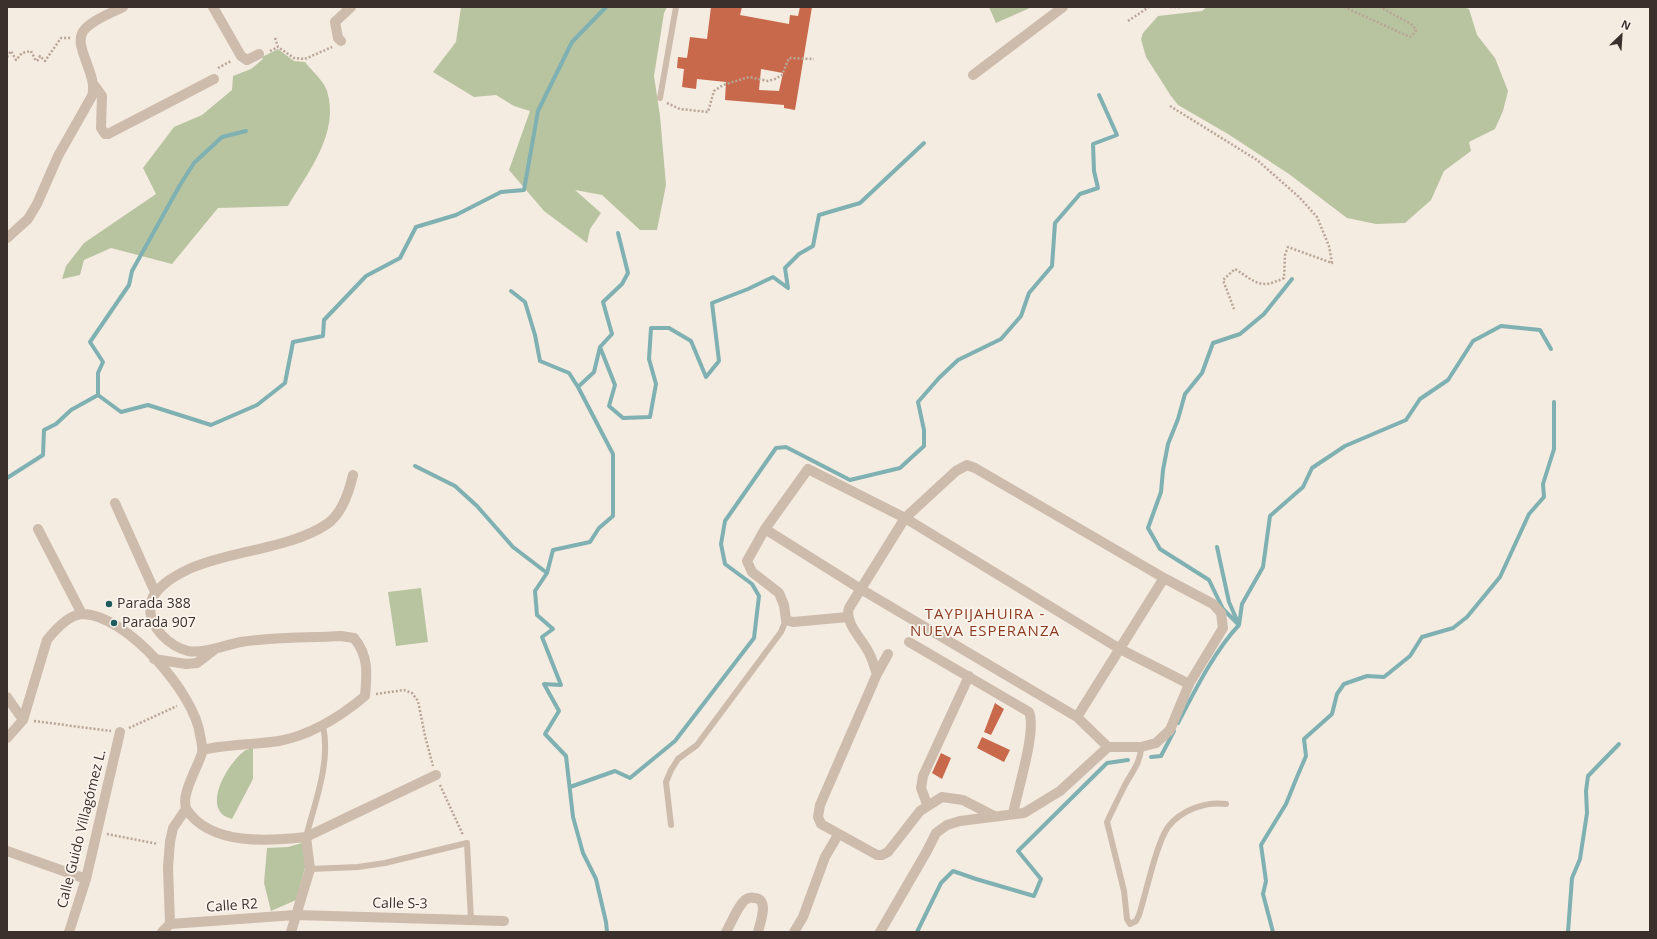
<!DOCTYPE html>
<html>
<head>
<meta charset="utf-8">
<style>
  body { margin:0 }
  #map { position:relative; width:1657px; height:939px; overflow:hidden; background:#f4ebe1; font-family:"Open Sans",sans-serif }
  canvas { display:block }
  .frame { position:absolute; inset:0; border:8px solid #3b302b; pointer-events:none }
  .north { position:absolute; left:1601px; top:16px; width:40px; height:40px; -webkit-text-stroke:3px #fbf5ee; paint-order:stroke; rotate:25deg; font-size:11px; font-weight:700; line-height:16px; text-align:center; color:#3b302b }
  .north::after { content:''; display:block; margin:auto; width:14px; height:18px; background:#3b302b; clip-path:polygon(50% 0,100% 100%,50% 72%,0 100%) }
</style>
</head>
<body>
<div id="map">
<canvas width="1657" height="939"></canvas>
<div class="frame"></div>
<div class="north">N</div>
</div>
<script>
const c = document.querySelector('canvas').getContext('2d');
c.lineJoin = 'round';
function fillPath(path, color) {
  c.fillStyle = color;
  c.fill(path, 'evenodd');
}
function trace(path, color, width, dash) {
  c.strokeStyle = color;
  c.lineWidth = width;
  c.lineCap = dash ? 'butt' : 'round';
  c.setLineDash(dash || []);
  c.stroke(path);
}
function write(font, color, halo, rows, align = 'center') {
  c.font = font + ' "Open Sans",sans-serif';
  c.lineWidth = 3.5;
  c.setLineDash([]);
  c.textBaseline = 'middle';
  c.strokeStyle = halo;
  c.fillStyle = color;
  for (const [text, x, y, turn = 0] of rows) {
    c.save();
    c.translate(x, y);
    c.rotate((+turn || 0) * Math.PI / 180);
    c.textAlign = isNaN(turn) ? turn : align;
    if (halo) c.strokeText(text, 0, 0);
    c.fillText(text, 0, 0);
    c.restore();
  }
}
const green = new Path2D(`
  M461 7H667L664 13 654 76 660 116 666 185 657 230H640L602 195 575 190 601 213 590 229 587 243 544 211 509 170 530 111 514 106 496 95 474 97 433 72 456 42Z
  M989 7H1032L996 23Z
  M1207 7H1462L1469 9 1477 35 1495 58 1508 91 1503 111 1495 129 1469 142 1471 151 1444 171 1431 200 1405 223 1376 224 1347 218 1289 174 1228 134 1178 105 1171 96 1146 57 1141 39 1143 33 1158 16 1202 11Z
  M278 49 294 61 305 62C311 70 324 81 327 91 340 133 308 172 288 206L218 208 172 264 111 248 84 260 80 275 62 279 66 266 84 243 156 194 143 168 174 127 202 115 232 90 233 76 251 69 263 59 262 57Z
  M421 588 428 642 396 646 388 592Z
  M253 748V779L232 819C229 818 223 816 221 813 208 797 229 764 242 753 245 750 249 749 253 748Z
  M302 843 308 857 296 900 271 911 264 883 267 848 288 847Z`);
const stream = new Path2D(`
  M511 291 525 302 535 335 540 361 569 373 578 387
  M600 347 615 385 609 406 623 418 650 417 656 384 649 359 651 328H669L691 341 706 377 719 361 712 303 748 289 773 277 788 288 785 268 799 254 813 246 819 215 860 203 924 143
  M98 395V373L103 362 90 342 129 285 132 271 180 185 194 163 222 137 246 131
  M415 466 455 486 477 506 513 547 547 573
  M7 478 43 455 44 430 56 424 71 410 98 395 121 412 148 405 211 425 257 405 285 383 293 342 323 336 324 320 366 276 400 258 416 227 456 215 501 192 524 190 538 111 572 42 606 7
  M1239 625 1242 604 1263 567 1270 516 1303 487 1312 468 1345 446 1406 420 1420 399 1448 380 1473 341 1501 326 1540 330 1551 349
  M1239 625 1223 609 1209 580 1160 549 1148 528 1161 492 1163 470 1168 444 1178 419 1185 394 1202 373 1213 343 1240 334 1264 314 1292 279
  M1178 723C1194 692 1215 650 1239 625L1229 602 1217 547
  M1151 757 1161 756 1174 731
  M570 787 615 771 630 778 675 741 754 638 759 596 752 584 725 564 721 544 725 521 776 448 786 447 850 480 900 468 924 446V430L918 402 939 378 958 360 1001 339 1021 316 1029 293 1052 266 1055 223 1080 194 1098 188 1094 171 1093 144 1117 135 1099 95
  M607 932 606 922 596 879 583 853 573 817 566 756 545 734 559 711 544 684 561 685 542 637 553 629 537 615 535 591 547 573 553 550 590 542 599 528 613 516V454L578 387 594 372 600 347 612 334 603 302 622 284 628 273 618 233
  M917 932 941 883 953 871 976 879 1034 896 1041 879 1018 851 1107 763 1128 760
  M1273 932 1263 894 1266 881 1261 845 1286 804 1297 777 1306 756 1304 739 1332 714 1337 694 1344 684 1367 676 1384 677 1410 656 1422 637 1453 628 1467 617 1500 577 1529 514 1544 497 1543 484 1554 449V402
  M1568 932 1572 878 1580 859 1587 813 1586 791 1588 776 1619 744`);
const building = new Path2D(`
  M711 7H742L740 15 789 24 790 15 798 16 800 7H812L795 110 784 108V105L725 100 726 82 697 79 696 89 682 87 684 69 677 68 678 57 687 58 690 37 707 39ZM761 69 783 73 779 91 759 90Z
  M995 703 1004 709 991 735 984 732Z
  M982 737 1010 750 1004 762 977 748Z
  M941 753 951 758 942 779 932 773Z`);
const path = new Path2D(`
  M1170 7H1181
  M1344 7 1410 37 1412 36 1416 30 1411 24 1380 7
  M1128 21 1149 7
  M275 38 278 47 294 58 305 59 332 47
  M270 51 278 47
  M7 57 11 51 16 60 22 53 31 51 36 61 38 60 40 56 45 61 61 38H72
  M218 68 231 61
  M667 103 680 109 708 112 714 91 723 85 749 77 768 81 775 79 782 75 789 58 814 59
  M1170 106 1257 160 1299 197 1317 217 1329 246 1332 263 1288 247 1285 255 1284 278C1260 290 1256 282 1235 269L1223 280 1234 309
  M376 694 404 690 412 693 418 701 425 736 433 766
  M34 721 111 731
  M129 728 177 706
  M440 785 463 835
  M107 834 158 844`);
const service = new Path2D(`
  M660 98 676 7
  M1141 747C1141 762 1132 772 1125 785 1119 797 1113 809 1107 822L1124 891 1127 919 1130 924 1136 921 1139 915C1146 894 1156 844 1168 827 1181 810 1206 801 1226 804
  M671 825 666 782 671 770 678 759 697 745 781 632 786 620
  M306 837C315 802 331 762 323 726
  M310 869 358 867 385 863 467 843 471 920`);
const pedestrian = new Path2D(`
  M168 867 170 842`);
const minor = new Path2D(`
  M213 7 241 56 247 60 259 54
  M341 41 338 38 335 22 351 7
  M973 75 1063 7
  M94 85 102 96 101 128 105 134H108L214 79
  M7 238 28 219 37 204 58 156 92 96C99 74 70 44 85 29 94 19 111 13 123 7
  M115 503 155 592
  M38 529 82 614
  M765 529 859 588 1077 717 1108 747
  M848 617 793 622 786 620 784 605 779 593 752 572 747 561 765 529 808 469 905 518 1120 649 1189 684
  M909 642 1029 712C1037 731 1017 791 1013 814
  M888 654 877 674 820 805 818 817 821 824 877 855H882L888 852 920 811 942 797 963 800 994 816
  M154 659 186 664 197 663 214 650
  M877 674C874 667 873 660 869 653 863 640 844 623 849 608L905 518 956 471 967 465 975 468 1164 578 1213 604 1221 613 1223 628 1189 684 1170 730 1156 743 1141 747H1108L1060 791 1024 813 960 821 947 825 936 833 927 851 880 932
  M7 697 23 720
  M1077 717 1164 578
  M7 738 23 720 47 640C55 630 70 614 83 614 127 615 195 694 200 735 201 740 203 747 202 753 198 767 179 797 187 810 211 846 270 841 306 837L310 869 291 932
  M202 750C227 744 253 745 279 741 311 735 340 717 365 696 367 674 369 656 354 638L341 636C308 638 274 637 241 642 225 645 204 654 188 651 169 646 150 628 150 608 150 590 174 576 189 569 231 550 290 549 327 524 342 514 349 492 353 475
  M927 804 921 788 923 776 969 676
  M306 837 436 775
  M170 842 173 828 186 809
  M7 851 86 879
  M168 867 170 924
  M170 924 295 915 504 921
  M69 932 86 879 120 732
  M162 932 170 924
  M726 932C732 922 737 907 745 900 748 898 751 897 754 898 770 898 760 923 758 932
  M794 932 803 917 825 857 838 835`);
const markers = [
  [109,604,4,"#1f5a5e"],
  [114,623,4,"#1f5a5e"]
];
const poiNames = [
  ["Parada 388",117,604],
  ["Parada 907",122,623]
];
const streetNames = [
  ["Calle Guido Villagómez L.",82,829,-76],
  ["Calle S-3",400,904,1],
  ["Calle R2",232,906,-4]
];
const neighbourhoodNames = [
  ["TAYPIJAHUIRA -",985,615],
  ["NUEVA ESPERANZA",985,632]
];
fillPath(green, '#b8c4a0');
trace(stream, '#7fb0b2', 4);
fillPath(building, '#c8694b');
trace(path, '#b9a596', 2.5, [2, 2]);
trace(service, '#cdbbac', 6);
trace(pedestrian, '#cdbbac', 10);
trace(minor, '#cdbbac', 10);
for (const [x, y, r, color] of markers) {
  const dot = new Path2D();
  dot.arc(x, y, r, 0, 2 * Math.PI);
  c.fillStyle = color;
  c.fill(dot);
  trace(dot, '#fbf5ee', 1.5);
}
write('14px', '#3b302b', '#fbf5ee', poiNames, 'left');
write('14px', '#3b302b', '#fbf5ee', streetNames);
c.letterSpacing = '1px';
write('15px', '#8c3b22', '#fbf5ee', neighbourhoodNames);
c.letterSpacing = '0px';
</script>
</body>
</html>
